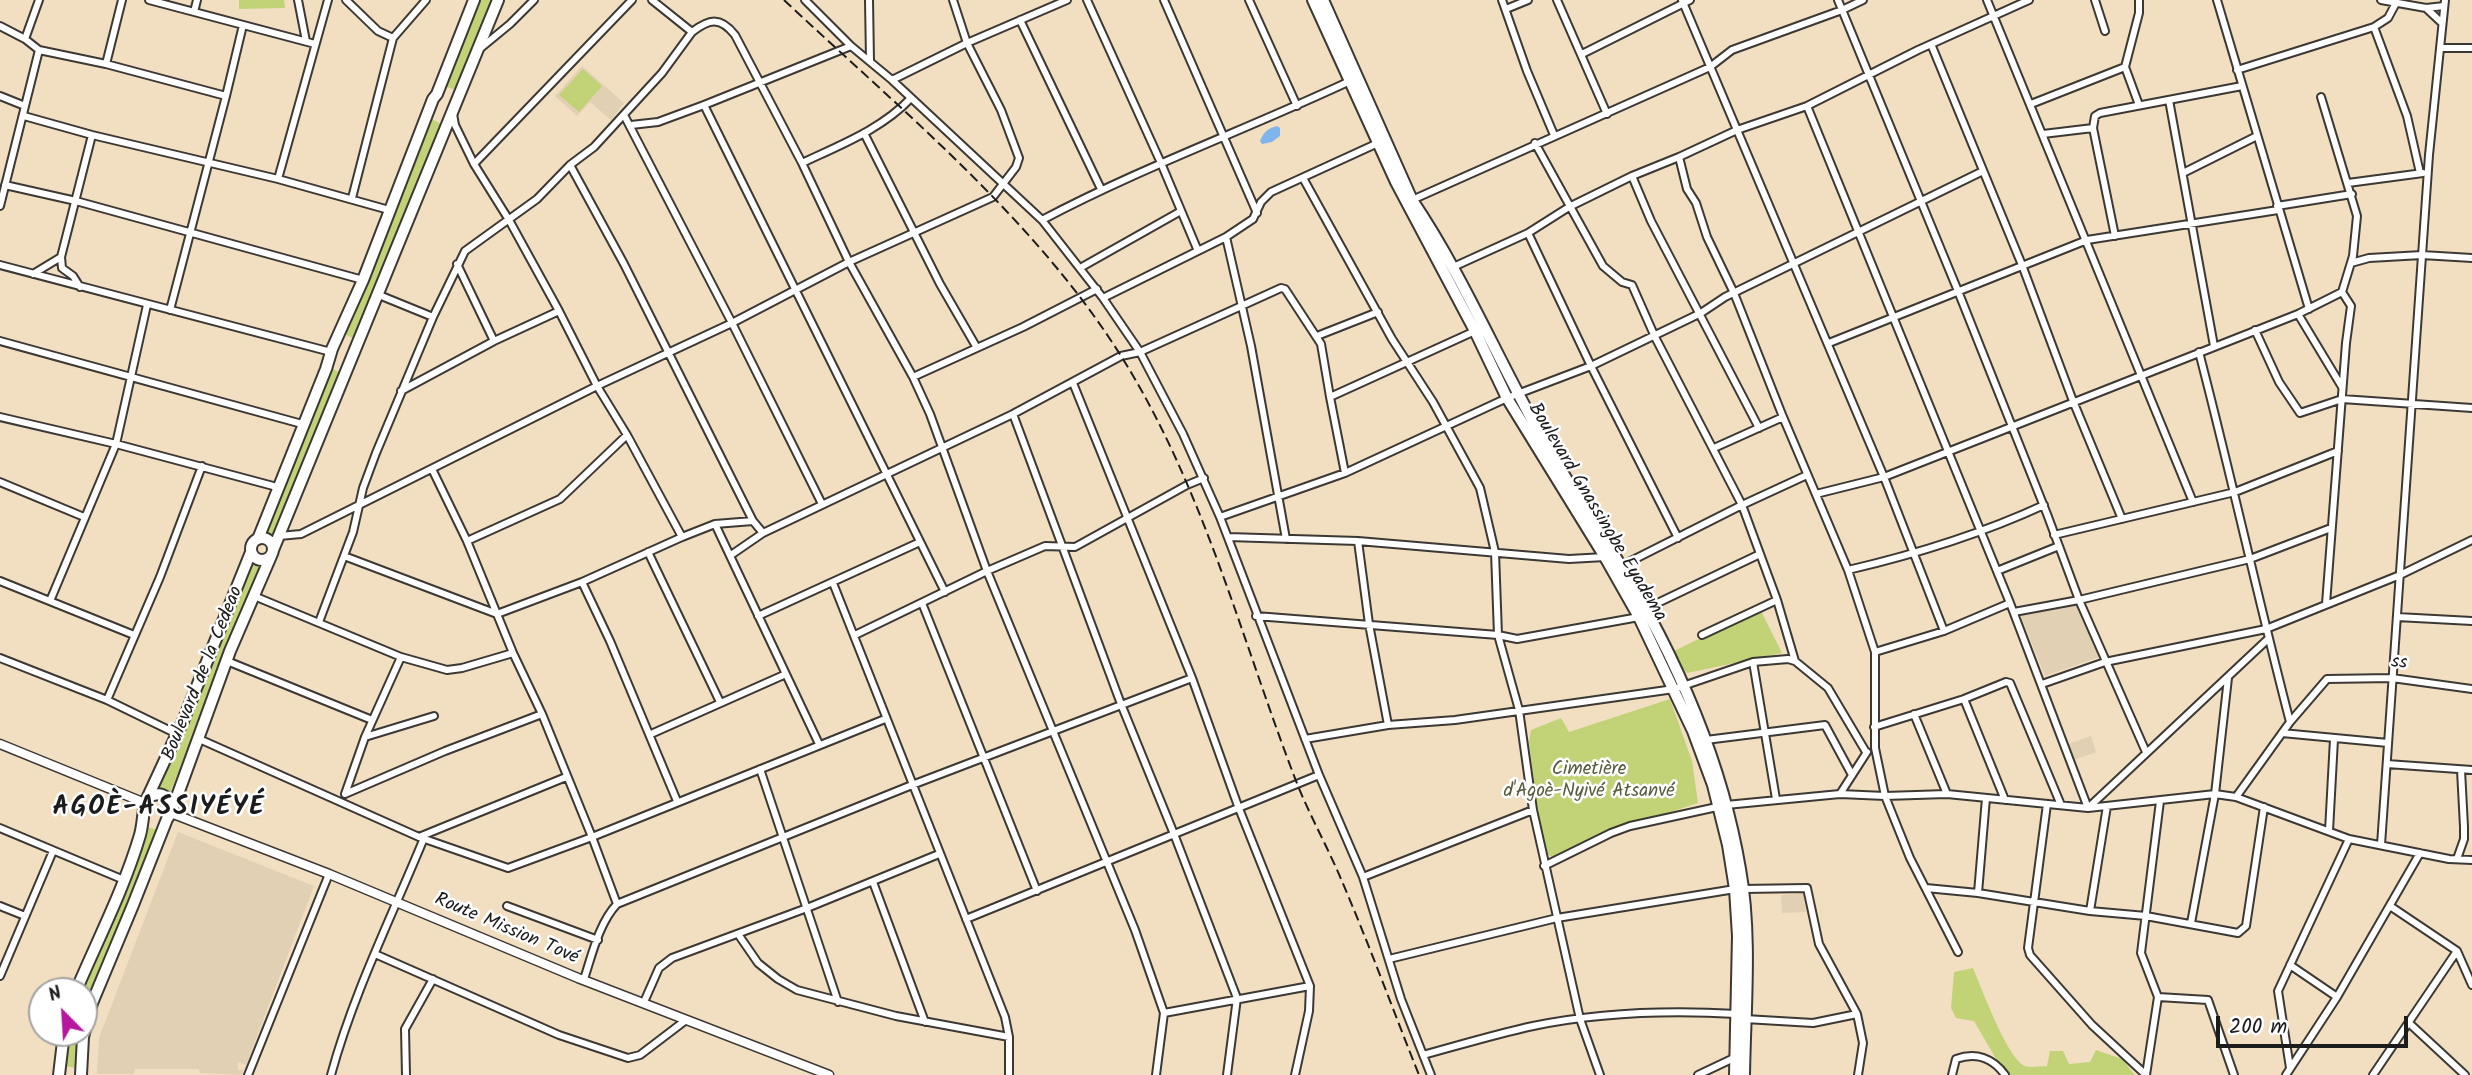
<!DOCTYPE html>
<html>
<head>
<meta charset="utf-8">
<style>
  body { margin:0 }
  #map { position:relative; width:2472px; height:1075px; overflow:hidden; background:#f2dec1; font-family:Kalam,sans-serif }
  canvas { display:block }
  .north { position:absolute; left:28px; top:977px; width:70px; height:70px; box-sizing:border-box; background:#fff; border:2px solid #a4a4a4; border-radius:50%; rotate:336deg; font-size:19px; font-weight:700; line-height:28px; text-align:center; color:#1c1c1c }
  .north::after { content:''; display:block; margin:auto; width:24px; height:32px; background:#b5179e; clip-path:polygon(50% 0,100% 100%,50% 72%,0 100%) }
  .scale { position:absolute; left:2216px; top:1016px; width:192px; height:32px; box-sizing:border-box; border:4px solid #1c1c1c; border-top:0; padding-left:9px; font-size:21px; line-height:24px; white-space:nowrap; color:#1c1c1c; -webkit-text-stroke:5px #fff; paint-order:stroke }
</style>
</head>
<body>
<div id="map">
<canvas width="2472" height="1075"></canvas>
<div class="north">N</div>
<div class="scale">200 m</div>
</div>
<script>
const c = document.querySelector('canvas').getContext('2d');
c.lineJoin = 'round';
function fillPath(path, color) {
  c.fillStyle = color;
  c.fill(path, 'evenodd');
}
function trace(path, color, width, dash) {
  c.strokeStyle = color;
  c.lineWidth = width;
  c.lineCap = dash ? 'butt' : 'round';
  c.setLineDash(dash || []);
  c.stroke(path);
}
function write(font, color, halo, rows, align = 'center') {
  c.font = font + ' Kalam,sans-serif';
  c.lineWidth = 5;
  c.setLineDash([]);
  c.textBaseline = 'middle';
  c.strokeStyle = halo;
  c.fillStyle = color;
  for (const [text, x, y, turn = 0] of rows) {
    c.save();
    c.translate(x, y);
    c.rotate((+turn || 0) * Math.PI / 180);
    c.textAlign = isNaN(turn) ? turn : align;
    if (halo) c.strokeText(text, 0, 0);
    c.fillText(text, 0, 0);
    c.restore();
  }
}
const built = new Path2D(`
  M582 66 624 103 611 120 590 102 577 116 555 96Z
  M2076 603 2099 657 2045 676 2020 614Z
  M2091 736 2096 752 2074 760 2068 744Z
  M178 832 314 886 246 1065 238 1062V1070H243L242 1075 200 1073 199 1069H135L134 1074H97L99 1038Z
  M1803 893 1806 912 1782 913 1781 895Z`);
const green = new Path2D(`
  M239 0H284L285 8 239 9Z
  M479 0H491L455 90 445 86Z
  M583 69 602 86 579 112 559 95Z
  M432 119 441 124 354 339 345 334Z
  M331 368 339 372 272 536 264 532Z
  M251 564 260 568 170 793 159 788Z
  M1760 609 1782 653 1687 673 1670 653Z
  M1670 699 1692 761 1698 803 1609 832 1559 859 1543 853 1529 742 1531 730 1561 718 1569 732Z
  M148 827 159 831 130 903 101 963 84 1009V991H79Z
  M1973 968C1981 987 2008 1060 2025 1066 2031 1068 2041 1066 2047 1066L2050 1051H2063L2069 1064 2090 1062 2096 1050 2122 1059 2135 1075H2009L2003 1071 1974 1021 1956 1018 1951 1008 1954 972Z
  M68 1033H79L76 1068 65 1066Z`);
const water = new Path2D(`
  M1277 126 1280 128V136L1272 142 1262 144 1260 141C1263 133 1268 128 1277 126Z`);
const minor = new Path2D(`
  M149 0 315 44
  M298 0 306 41
  M346 0 378 31 393 38
  M652 0 692 32C709 19 720 16 735 35L802 163 849 262 913 377 930 414 987 571 1135 930 1164 1013 1310 986
  M805 0 851 46 892 80 1042 220 1103 298 1140 352 1183 434 1220 517 1319 775 1363 877 1401 999 1431 1075
  M869 0 870 60
  M1087 0 1161 163 1198 251
  M1164 0 1257 213
  M1249 0 1297 106
  M1502 0 1527 71 1554 135
  M1557 0 1607 114
  M1682 0 1884 477 1944 631
  M1838 0 1958 291 2047 514 2079 600 2146 752
  M1987 0 2193 502
  M2095 0 2105 31
  M2217 0 2309 309
  M2381 0 2426 8 2444 6
  M2426 8 2442 23
  M1506 9 1528 0
  M194 12 197 0
  M1020 20 1101 189
  M0 26 25 39 39 50 106 64 226 96
  M2374 27 2407 116 2420 173
  M25 39 39 0
  M1931 44 2022 265 2073 401 2122 519
  M482 47 510 24 534 0
  M2440 48H2472
  M1582 54 1690 0
  M106 64 122 0
  M2237 70 2374 27 2388 18 2396 3
  M892 80 967 43 1067 0
  M0 96 25 106
  M2169 100 2214 346
  M2031 104 2125 67
  M704 105 945 592
  M2139 105 2125 67 2139 13V0
  M1807 106 2010 603 2088 808 2268 639
  M453 114 455 125 474 164 509 220 559 311 597 386 627 435 682 537
  M624 115 732 323 822 504
  M24 116 92 135 278 179 389 210
  M631 125 658 122 704 105 851 46
  M864 133 940 284 977 348
  M2043 134 2093 128
  M1535 143 1603 266 1622 282 1632 285 1655 337 1742 505 1777 600 1795 661
  M1679 157 1687 189 1696 203 1707 237 1734 293 1783 417 1848 570 1875 652V748L1885 796 1910 858 1958 952
  M802 163C840 145 882 129 911 98
  M474 164 632 0
  M570 165 624 264 753 521
  M2183 173 2257 136
  M1632 176 1651 221 1759 428
  M1303 178 1392 339 1433 402 1480 488 1495 552 1498 635 1519 710 1533 810 1580 1019 1600 1075
  M278 179 328 0
  M2348 183 2423 173
  M5 185 76 201 363 280
  M352 198 393 38 426 0
  M1412 200 1710 67 1732 50 1842 10 1863 0
  M0 206 39 50
  M2277 206 2352 194
  M1042 220C1142 167 1248 129 1350 81
  M1528 233 1591 366 1678 538
  M2115 236 2093 128 2095 116 2100 113 2242 86
  M1226 237 1251 346 1286 539
  M61 257 62 268 73 276 80 287
  M2351 263 2369 258 2422 255 2472 258
  M457 264 494 341
  M0 265 331 352
  M1080 268 1181 211
  M1451 268 1528 233 1569 207 1632 176 1679 157 1737 130 1807 106 1918 50 2029 0
  M33 274 61 257 92 135
  M379 295 433 317
  M1103 298 1226 237 1253 219 1261 202 1271 192 1378 143
  M170 310 226 96 243 25
  M2298 314 2342 387
  M2255 330 2279 382 2300 413 2342 399 2472 408
  M1317 336 1378 312
  M0 341 302 424
  M1829 343 2087 240 2278 210
  M2199 352C2231 475 2258 599 2290 722
  M913 377 1023 327 1097 289
  M1073 383 1192 678 1238 806 1310 986 1309 1011 1295 1075
  M401 391 494 341 559 311
  M1013 414 1121 704 1174 834 1237 998 1227 1075
  M0 417 116 444 277 487
  M1714 448 1783 417
  M432 469 467 541 513 653 542 714 592 837 617 904
  M1345 473 1330 397 1475 331
  M0 482 84 517
  M1816 494 1884 477 2298 314 2342 292 2353 256 2357 216 2321 97
  M1220 517 1345 473 1507 398 1591 366 1701 313 1725 297 1983 171
  M715 524 819 744
  M2054 535 2235 492 2338 451
  M279 536 301 534 597 386 732 323 849 262 993 197 1016 167 1019 158 1001 110 967 43 953 0
  M1228 537 1358 541 1569 559 1605 557
  M467 541 560 499 627 435
  M1358 541 1369 624 1388 725
  M648 552 720 702
  M731 555 763 533 1013 414 1121 356 1140 352 1281 288 1285 289 1321 344 1330 397
  M344 556 497 614 582 582 682 537 715 524 753 521 763 533
  M1621 566 1742 505 1807 475
  M1848 570C1917 554 1979 535 2044 505
  M1997 571 2059 546
  M0 581 134 635
  M582 582 610 641 677 801
  M833 583 1005 1017 1009 1037V1075
  M254 596 401 657 447 670 462 668 513 653
  M50 601 116 444 147 305
  M922 603 1037 891
  M2326 604 2346 343 2351 306 2342 292
  M1645 609 1760 554
  M2014 612 2079 600 2250 559 2331 528
  M758 616 920 542
  M1256 616 1498 635 1517 639 1639 617
  M2397 617 2472 621
  M319 622 353 532 363 488 376 453 433 317 465 251 537 199 570 165 594 147 662 73 692 32
  M855 635 987 571 1045 546 1075 547 1187 485 1204 478
  M1702 635 1777 600
  M1875 652 1944 631 2010 603
  M0 658 107 700 177 734
  M227 661 372 720
  M1753 662 1776 799
  M2042 684 2105 662 2266 629 2400 575 2472 540
  M1964 699 2005 800
  M107 700 160 577 202 466
  M1914 714 1947 794
  M1874 727 1964 699 2006 682 2010 683 2061 805
  M2282 733 2388 743
  M651 734 786 674
  M365 737 434 716
  M197 738 419 837 508 868 592 837 885 719
  M1305 739 1388 725 1455 720 1674 689 1753 662 1788 659 1795 661 1828 688 1866 752
  M1706 740 1825 725 1851 773
  M2387 764 2472 770
  M760 769 838 1002
  M345 794 445 751 542 714
  M345 794 365 737 401 657
  M1840 794 1867 752
  M2236 797 2290 722 2327 679 2392 678 2472 689
  M2047 804 2028 948 2030 955 2092 1025 2146 1075
  M0 828 124 880
  M2329 831 2334 739
  M419 837 566 777
  M2381 845 2429 155 2445 0
  M2457 859 2464 839V827L2461 770
  M1544 866 1611 833 1630 826 1726 805 1840 794 1885 796 1947 794 2088 808 2215 794 2236 797 2349 839 2449 859 2472 860
  M1363 877 1533 810
  M873 882 925 1022
  M1926 888 1978 893 2090 911 2146 916 2238 933 2246 926 2264 807
  M1743 889 1807 888 1819 944 1857 1014 1863 1043 1858 1075
  M1978 893 1986 798
  M0 906 25 916
  M507 906 598 940
  M2390 906 2457 951 2472 985
  M2090 911 2107 806
  M966 919 1319 775
  M2191 923 2215 794 2228 678
  M738 934 758 963 778 979 797 990 896 1016 1009 1037
  M375 954 559 1035 628 1058 640 1055 686 1020
  M1389 959 1557 918 1735 889
  M2290 965 2337 997
  M0 976 53 851
  M584 979C592 955 599 923 617 904L912 785 1192 678
  M2158 997 2208 1000 2234 1075
  M644 1002 659 968 672 958 807 908 939 854
  M1745 1019 1813 1023 1857 1014
  M2409 1023 2465 1075
  M1423 1055C1460 1045 1496 1034 1533 1026 1601 1012 1668 1010 1737 1014
  M2290 1068 2278 991 2349 839
  M248 1075 329 874
  M331 1075C353 994 392 916 424 838
  M406 1075 405 1029 433 979
  M1156 1075 1164 1013
  M1698 1075 1736 1057
  M1952 1075 1956 1059C1976 1052 1993 1058 2005 1075
  M2146 1075 2158 997 2141 953 2160 801
  M2286 1075 2337 997 2420 853
  M2373 1075 2457 951`);
const tertiary = new Path2D(`
  M0 744 145 803
  M171 813 329 874 578 978 829 1075`);
const primary = new Path2D(`
  M251 549a11 11 0 1 1 22 0a11 11 0 1 1-22 0Z
  M258 539 326 369 332 349 363 280 433 99 437 94 474 0
  M273 550 498 0
  M149 797C159 791 168 795 172 806
  M76 991C98 939 124 889 140 835 143 824 143 813 145 803L183 721 251 552
  M59 1075 64 1033
  M81 1075 83 1037 92 1003 133 905 167 819 171 813 230 651 271 556`);
const trunk = new Path2D(`
  M1313 0 1396 182 1475 331 1507 398 1605 557 1639 617 1693 731 1713 785 1728 845 1735 889 1738 936 1735 1075
  M1323 0 1412 200C1462 274 1497 358 1541 436 1563 476 1589 514 1613 553 1673 650 1721 756 1740 869 1752 935 1745 1009 1744 1075`);
const rail = new Path2D(`
  M784 0C901 110 1035 219 1121 356 1203 486 1241 638 1296 781 1309 814 1327 846 1341 879 1369 944 1393 1010 1419 1075`);
const streetNames = [
  ["Boulevard Gnassingbe Eyadema",1596,513,59],
  ["ss",2399,664,5],
  ["Boulevard de la Cedeao",204,674,-68],
  ["Route Mission Tové",506,930,23]
];
const parkNames = [
  ["Cimetière",1589,771],
  ["d'Agoè-Nyivé Atsanvé",1589,793]
];
const districtNames = [
  ["AGOÈ-ASSIYÉYÉ",159,810]
];
fillPath(built, '#e2d0b4');
fillPath(green, '#c1d376');
fillPath(water, '#7eb5ed');
trace(minor, '#3c3935', 10);
trace(tertiary, '#3c3935', 11);
trace(primary, '#3c3935', 14);
trace(trunk, '#3c3935', 14);
trace(minor, '#fff', 6);
trace(tertiary, '#fff', 8);
trace(primary, '#fff', 10);
trace(trunk, '#fff', 10);
trace(rail, '#1c1c1c', 2, [10, 5]);
write('19px', '#1c1c1c', '#fff', streetNames);
write('19px', '#565c3c', '#fff', parkNames);
c.letterSpacing = '2px';
write('bold 26px', '#1c1c1c', '#fff', districtNames);
c.letterSpacing = '0px';
</script>
</body>
</html>
